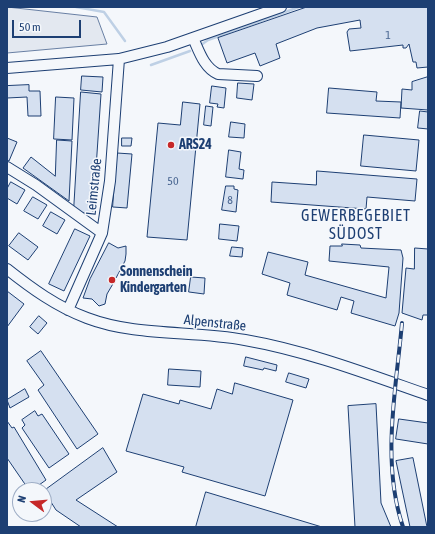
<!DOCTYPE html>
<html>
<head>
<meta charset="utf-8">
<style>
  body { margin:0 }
  #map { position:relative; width:435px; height:534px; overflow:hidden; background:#f4f7fb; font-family:"Asap Condensed",sans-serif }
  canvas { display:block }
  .frame { position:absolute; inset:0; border:8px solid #1d3f73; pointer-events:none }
  .north { position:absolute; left:12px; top:482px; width:40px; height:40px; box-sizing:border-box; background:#f4f7fb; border:1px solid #9eadc5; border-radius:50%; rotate:286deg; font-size:11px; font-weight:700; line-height:16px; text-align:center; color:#1d3f73 }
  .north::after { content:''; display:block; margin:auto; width:14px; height:18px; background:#c62828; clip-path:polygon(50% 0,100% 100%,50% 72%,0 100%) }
  .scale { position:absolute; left:12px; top:20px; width:69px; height:18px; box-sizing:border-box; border:2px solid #1d3f73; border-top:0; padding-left:5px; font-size:12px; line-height:14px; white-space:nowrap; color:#1d3f73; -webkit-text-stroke:3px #f4f7fb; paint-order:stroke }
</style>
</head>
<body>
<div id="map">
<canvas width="435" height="534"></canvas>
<div class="frame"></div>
<div class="north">N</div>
<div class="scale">50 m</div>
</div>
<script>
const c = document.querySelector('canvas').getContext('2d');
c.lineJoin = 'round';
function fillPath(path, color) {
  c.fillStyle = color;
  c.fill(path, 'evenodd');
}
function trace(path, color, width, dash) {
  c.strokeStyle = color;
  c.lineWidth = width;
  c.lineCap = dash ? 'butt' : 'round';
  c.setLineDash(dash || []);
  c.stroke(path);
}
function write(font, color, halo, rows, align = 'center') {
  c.font = font + ' "Asap Condensed",sans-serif';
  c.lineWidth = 3;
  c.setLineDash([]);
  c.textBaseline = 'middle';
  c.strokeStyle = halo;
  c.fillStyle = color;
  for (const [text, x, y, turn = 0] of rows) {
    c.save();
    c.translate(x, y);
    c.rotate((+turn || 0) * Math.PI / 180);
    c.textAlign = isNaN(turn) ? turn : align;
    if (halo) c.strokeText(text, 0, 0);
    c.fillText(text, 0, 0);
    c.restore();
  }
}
const parking = new Path2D(`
  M7 7 97 17 107 44 7 53Z`);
const stream = new Path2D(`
  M76 7 104 12 125 41
  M201 45 208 40 299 7
  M151 65 190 51`);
const building = new Path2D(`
  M307 7H428V67L417 68 416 62H413L409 44 406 48H403V45L350 51 347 32 349 29 361 28 360 20 317 28 276 44 280 58 260 66 255 53 227 63 218 38Z
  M82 76 103 77 102 92 81 90Z
  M428 77V110L401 108 402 89 412 90V82Z
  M238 83 254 84 252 100 237 98Z
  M29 85V91H40L41 116H28L27 97 7 98V86Z
  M212 86 226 88 224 108 217 107 218 104 210 103Z
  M329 88 377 92 376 101 401 102 400 118 327 113Z
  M81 92 101 94 93 213H80L74 209Z
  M56 97 74 98 72 140 54 139Z
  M183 102 200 104 187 240 147 237 158 123 180 125Z
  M206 106 213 107 211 126 204 125Z
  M420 111 428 112V129L418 128Z
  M231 122 245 124 244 138 229 137Z
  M364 135 419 140 416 171 361 166Z
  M7 138 17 142 9 161 7 160Z
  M122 138H132L131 146H122Z
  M57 140 72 141 69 201 23 168 31 157 55 176Z
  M229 150 241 152 239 169 244 170 243 179 226 177Z
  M117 153 132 154 127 208 113 207Z
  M317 171 417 179 415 201 367 197 366 209 271 202 272 182 316 185Z
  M11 182 25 190 17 204 7 198V189Z
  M226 186H234V189L238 190 236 212 222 210Z
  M33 197 47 205 38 219 24 211Z
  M51 212 65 220 57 234 43 226Z
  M220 224 239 226 237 241 219 239Z
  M75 229 90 236 64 291 49 284Z
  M19 233 38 247 28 260 9 246Z
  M109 243 118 248 126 246V254L125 261 116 278H112L114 282 107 294 105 304 99 306 92 299 83 298 90 279Z
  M342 244 360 245 361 248 401 250 403 258 399 313 395 326 351 313 354 301 341 297 337 310 287 295 290 283 262 274 268 252 308 262 305 275 386 298 389 267 329 261 330 246H342Z
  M232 247 243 248 242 257 230 256Z
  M415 248 428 249V315H423L422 320 402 313 406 268 414 269Z
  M191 277 205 278 204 294 189 292Z
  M7 291 24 304 7 327Z
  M39 316 47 323 38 334 30 327Z
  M41 351 98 434 77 449 38 390 44 385 27 361Z
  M246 357 277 365 276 371 264 368 263 370 244 366Z
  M169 369 201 371 200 387 168 385Z
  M289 373 309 379 306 388 286 382Z
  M235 383 293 400 265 496 182 472 184 467 126 451 143 394 179 404 180 400 211 409 217 389 232 394Z
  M25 389 29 397 10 408 7 400Z
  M376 404 381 503 391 527H355L348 406Z
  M35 411 38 416 42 414 69 454 49 468 22 428 25 425 22 420Z
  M399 419 428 423V444L396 439Z
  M7 421 12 428 14 427 46 480 32 490H29L7 458Z
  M103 448 117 472 76 500 118 527H81L56 510 44 491Z
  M413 458 427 527H410L396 461Z
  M206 492 322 527H196Z`);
const minor = new Path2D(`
  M193 38C199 51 204 68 218 74L257 76
  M7 68 119 59 167 47 281 7
  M7 167 36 185 102 233
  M7 269C31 288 57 307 87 318 137 337 193 330 245 340 308 351 368 374 428 395
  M68 310 102 233 110 181 119 59`);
const rail = new Path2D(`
  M402 323C396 390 381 462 403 527`);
const markers = [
  [171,145,4,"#c62828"],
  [112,280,4,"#c62828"]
];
const numberNames = [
  ["1",388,35],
  ["50",173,181],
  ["8",230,200]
];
const poiNames = [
  ["ARS24",179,145],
  ["Sonnenschein",120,272],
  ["Kindergarten",120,288]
];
const streetNames = [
  ["Leimstraße",94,187,-84],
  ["Alpenstraße",215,323,6]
];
const quarterNames = [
  ["GEWERBEGEBIET",356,216],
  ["SÜDOST",356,234]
];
fillPath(parking, '#e3e8f0');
trace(parking, '#687fa3', 1);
trace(stream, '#bed0e5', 2.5);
fillPath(building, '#d5e0f0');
trace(building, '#1d3f73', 1);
trace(minor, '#1d3f73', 12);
trace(minor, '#f4f7fb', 10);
trace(rail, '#1d3f73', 4);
trace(rail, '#f4f7fb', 2.5, [8]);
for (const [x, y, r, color] of markers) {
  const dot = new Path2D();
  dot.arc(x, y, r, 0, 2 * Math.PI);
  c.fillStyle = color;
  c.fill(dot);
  trace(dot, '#f4f7fb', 1.5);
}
write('12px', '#4b6792', null, numberNames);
write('bold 14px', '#1d3f73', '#f4f7fb', poiNames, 'left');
write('14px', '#1d3f73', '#f4f7fb', streetNames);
c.letterSpacing = '1px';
write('16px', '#1d3f73', '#f4f7fb', quarterNames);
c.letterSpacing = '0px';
</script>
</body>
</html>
